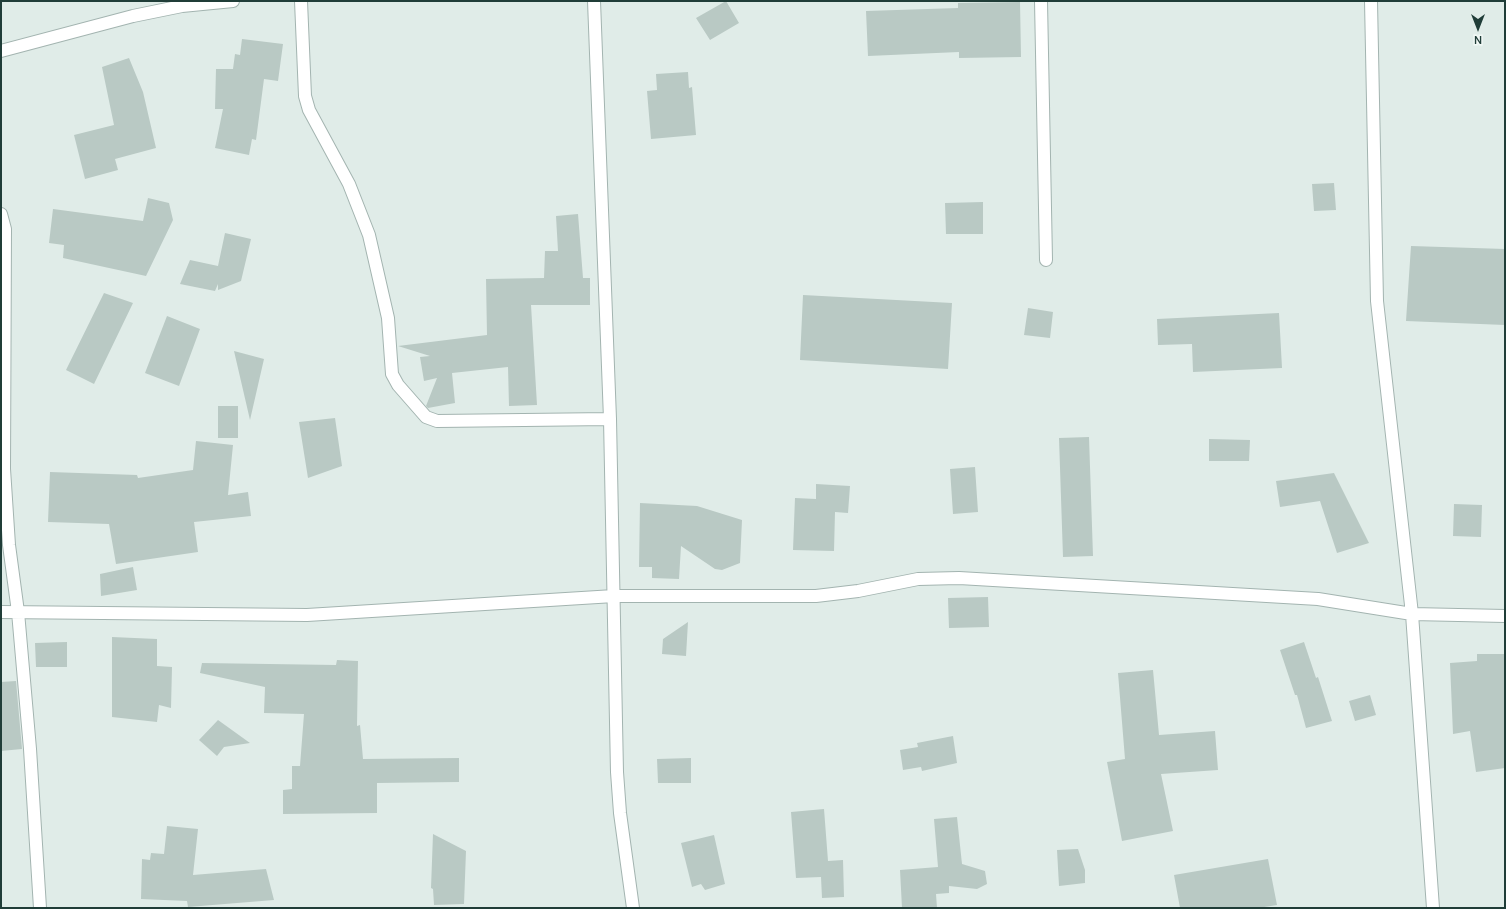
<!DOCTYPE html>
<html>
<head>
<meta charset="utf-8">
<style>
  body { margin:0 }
  #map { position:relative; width:1506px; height:909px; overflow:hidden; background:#e0ece8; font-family:Manrope,sans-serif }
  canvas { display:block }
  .frame { position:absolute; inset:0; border:2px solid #203d38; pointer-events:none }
  .north { position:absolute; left:1458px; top:8px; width:40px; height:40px; -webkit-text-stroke:3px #f1f8f5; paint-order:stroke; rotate:180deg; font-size:11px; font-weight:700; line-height:16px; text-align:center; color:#203d38 }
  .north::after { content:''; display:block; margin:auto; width:14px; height:18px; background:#203d38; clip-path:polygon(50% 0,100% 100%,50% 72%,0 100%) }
</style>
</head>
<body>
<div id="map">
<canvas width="1506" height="909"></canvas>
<div class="frame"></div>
<div class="north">N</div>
</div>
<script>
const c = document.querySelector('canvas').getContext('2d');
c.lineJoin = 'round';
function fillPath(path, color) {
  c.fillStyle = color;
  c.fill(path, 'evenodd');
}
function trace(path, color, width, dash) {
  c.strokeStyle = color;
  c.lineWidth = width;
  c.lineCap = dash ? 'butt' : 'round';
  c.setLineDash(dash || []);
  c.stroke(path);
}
const building = new Path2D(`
  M726 1 739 23 710 40 696 18Z
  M1020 2 1021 57 959 58V52L868 56 866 11 958 8V3Z
  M242 39 283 44 278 81 264 79 256 140 252 139 249 155 215 148 223 109H215L216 69H233L235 54 240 55Z
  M129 58 143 92 156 148 115 159 118 170 85 179 74 135 114 125 102 67Z
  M688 72 689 88 692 87 696 135 651 139 647 91 657 90 656 74Z
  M1334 183 1336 210 1314 211 1312 184Z
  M148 198 169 203 173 220 146 276 63 258 64 245 49 243 53 209 143 221Z
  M983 202V234H946L945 203Z
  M578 214 583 278H590V305H531L537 405 509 406 508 367 452 373 455 403 428 408 426 406 437 378 424 381 420 357 430 356 398 346 487 335 486 279 544 278 545 251H558L556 216Z
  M225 233 251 239 241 281 218 290V284L215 291 180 284 190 260 218 266Z
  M1411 246 1505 249V325L1406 321Z
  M104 293 133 303 94 384 66 370Z
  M803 295 952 303 948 369 800 360Z
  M1028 308 1053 312 1050 338 1024 335Z
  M1279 313 1282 368 1193 372 1192 344 1158 345 1157 319Z
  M167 316 200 329 179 386 145 373Z
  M234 351 264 359 250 420Z
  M218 406H238V438H218Z
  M335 418 342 466 308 478 299 422Z
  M1089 437 1093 556 1063 557 1059 438Z
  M1209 439 1250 440 1249 461H1209Z
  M196 441 233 445 228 495 248 492 251 516 194 522 198 552 116 564 109 524 48 522 50 472 137 475 138 478 193 470Z
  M975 467 978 512 953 514 950 469Z
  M1334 473 1369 543 1337 553 1320 501 1280 507 1276 481Z
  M816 484 850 486 848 513 835 512 834 551 793 550 795 498 816 499Z
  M640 503 697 506 742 520 740 563 722 570 715 569 681 546 679 579 652 578V567H639Z
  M1454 504 1482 505 1481 537 1453 536Z
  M133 567 137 590 101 596 100 574Z
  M988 597 989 627 949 628 948 598Z
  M688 622 686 656 662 654 663 639Z
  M112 637 157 639V666L172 667 171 708 159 705 157 722 112 717Z
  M67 642V667H36L35 643Z
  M1304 642 1316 678 1318 677 1332 721 1306 728 1297 695H1295L1280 650Z
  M1477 654H1505V768L1476 772 1470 731 1453 734 1450 663 1477 661Z
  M337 660 358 661 357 726 360 725 363 759 459 758V782L377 783V813L283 814V790L292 789V766H300L304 714 264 713 265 687 200 673 202 663 336 665Z
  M1153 670 1159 735 1215 731 1218 770 1161 774 1173 831 1122 841 1107 762 1125 759 1118 673Z
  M16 681 22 749 1 751V682Z
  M1370 695 1376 715 1355 721 1349 701Z
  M218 720 250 743 224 747 217 756 199 740Z
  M953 736 957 763 922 771 921 767 903 770 900 750 918 747 917 743Z
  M691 758V783H658L657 759Z
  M824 809 828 861 843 860 844 897 822 898 821 877 796 878 791 812Z
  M957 817 962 864 985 871 987 884 977 889 949 886V893L936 894 937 908H902L900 870 938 867 934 819Z
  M167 826 198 829 193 875 266 869 274 900 188 907 187 901 141 899 142 859 150 860 151 853 164 854Z
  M433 834 466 851 464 904 434 905 433 889 431 888Z
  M714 835 725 884 705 890 701 884 692 887 681 843Z
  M1078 849 1085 870V883L1059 886 1057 850Z
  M1268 859 1277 905 1258 908H1180L1174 875Z`);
const minor = new Path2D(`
  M301 1 305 96 309 110 349 184 369 235 388 318 392 374 398 385 426 417 437 421 610 419
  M594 1 610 419 617 772 620 813 633 908
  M1041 1 1046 260
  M1371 1 1377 301 1412 614 1433 908
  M1 51 133 16 182 6 233 1
  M1 214 5 229 4 469 9 545 18 612 30 749 40 908
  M1 612 307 615 614 596H816L858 591 918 579 959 578 1318 599 1412 614 1505 616`);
fillPath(building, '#b9c9c4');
trace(minor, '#a3b4b0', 14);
trace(minor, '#fff', 12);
</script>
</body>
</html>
